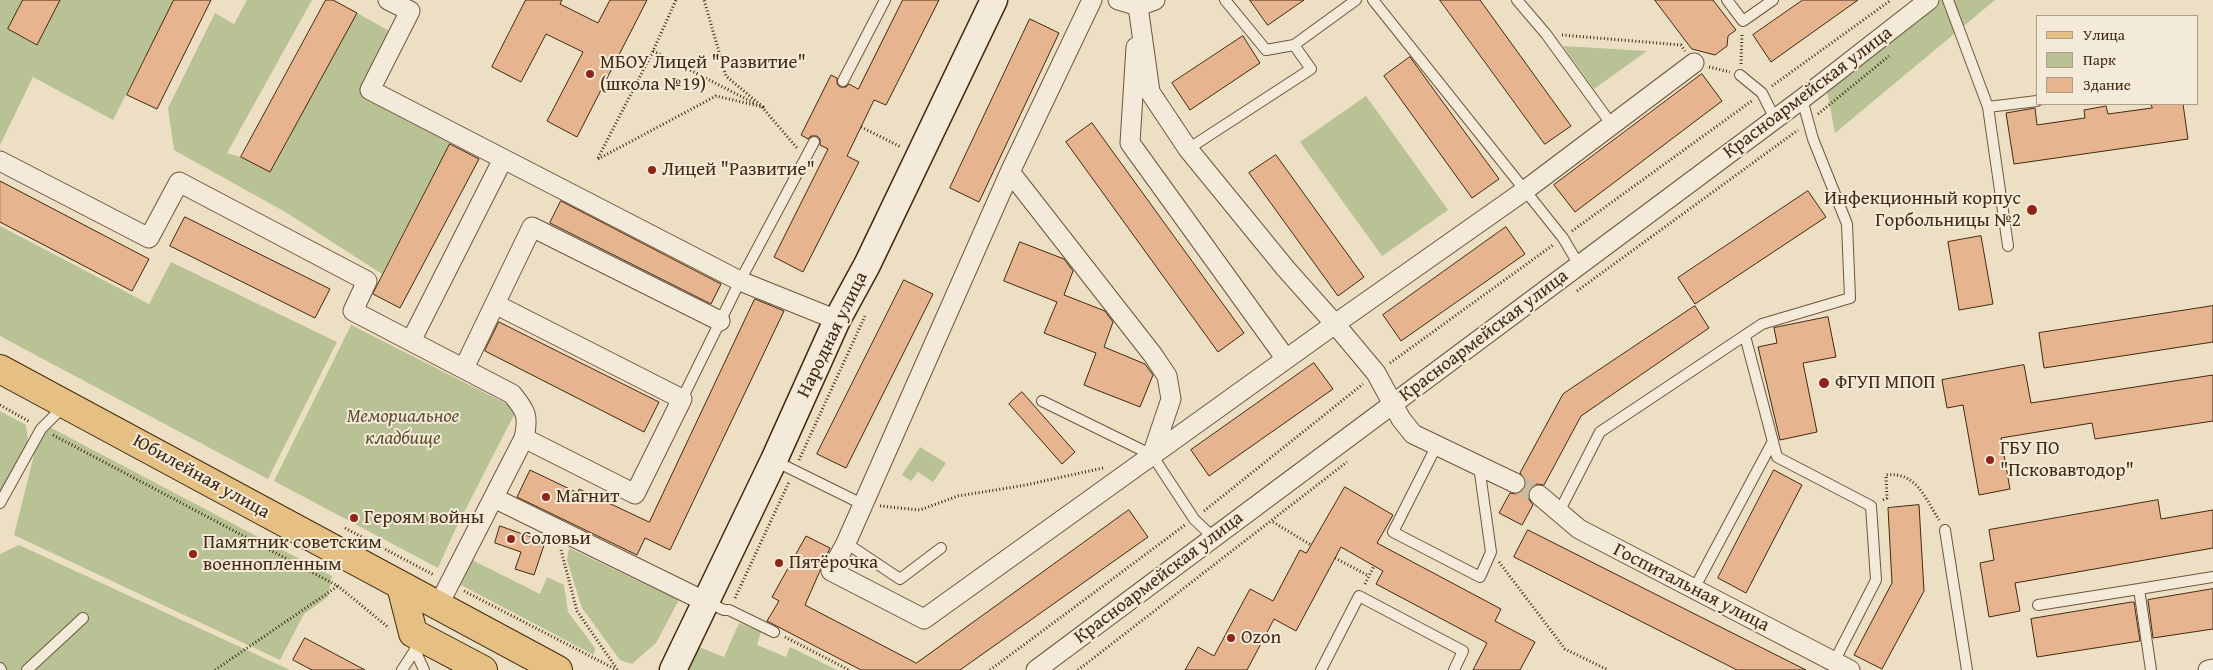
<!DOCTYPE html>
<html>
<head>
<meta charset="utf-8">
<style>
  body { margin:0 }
  #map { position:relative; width:2213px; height:670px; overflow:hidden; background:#eddfc4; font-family:"Gentium Book Plus",serif }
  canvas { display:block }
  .legend { position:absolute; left:2036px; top:15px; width:162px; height:90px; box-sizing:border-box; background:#f3ead9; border:1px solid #ad9d88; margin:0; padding:6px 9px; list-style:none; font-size:15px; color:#43290e }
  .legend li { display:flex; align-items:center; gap:10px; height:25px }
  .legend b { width:25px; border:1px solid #ad9d88 }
</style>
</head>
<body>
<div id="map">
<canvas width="2213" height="670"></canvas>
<ul class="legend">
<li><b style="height:6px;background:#e6c082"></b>Улица</li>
<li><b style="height:14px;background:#b8c294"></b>Парк</li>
<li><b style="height:14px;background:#e6b48f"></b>Здание</li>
</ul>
</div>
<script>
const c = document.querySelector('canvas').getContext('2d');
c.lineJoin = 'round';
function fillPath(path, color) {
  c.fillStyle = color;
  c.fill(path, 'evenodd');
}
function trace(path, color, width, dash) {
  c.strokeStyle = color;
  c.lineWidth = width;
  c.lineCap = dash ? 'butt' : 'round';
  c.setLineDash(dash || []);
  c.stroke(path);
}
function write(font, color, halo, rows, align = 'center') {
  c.font = font + ' "Gentium Book Plus",serif';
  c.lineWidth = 4;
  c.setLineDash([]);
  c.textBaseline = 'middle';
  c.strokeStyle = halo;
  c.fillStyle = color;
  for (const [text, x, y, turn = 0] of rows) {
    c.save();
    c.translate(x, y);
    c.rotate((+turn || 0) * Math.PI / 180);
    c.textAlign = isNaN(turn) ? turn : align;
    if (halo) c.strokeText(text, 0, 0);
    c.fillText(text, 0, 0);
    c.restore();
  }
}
const green = new Path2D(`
  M0 0H23L8 29 37 45 60 0H174L113 120 33 77 0 145Z
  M247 0H312L227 153 241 157 270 172 357 13 393 33 364 92 453 138 382 274 287 213 174 150 168 108 215 13 234 24Z
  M1937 0H1995L1835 133 1827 91Z
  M1563 46 1647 51 1594 89Z
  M1366 96 1448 210 1382 256 1300 142Z
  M0 226 149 304 171 262 337 342 268 479 0 336Z
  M351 325 517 409 455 530 438 568 274 481Z
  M0 411 26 425 28 442 0 496Z
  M42 423 332 576 328 597 304 614 280 660 14 535Z
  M920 447 946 463 933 482 918 472 911 481 902 475Z
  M19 545 290 670H0V554Z
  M569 548 679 600 656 643 632 664 620 660 582 608 567 560Z
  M472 560 540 594 547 577 564 585 568 612 595 648 594 655 461 585Z
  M739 623 761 632 757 645 786 657 790 647 837 670H689L699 647 724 657Z`);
const building = new Path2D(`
  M23 0H60L37 45 8 29Z
  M174 0H211L157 109 127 95Z
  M326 0H333L357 13 270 172 241 157Z
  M526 0H562L560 4 598 23 610 0H647L577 137 547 121 583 52 546 34 521 82 492 67Z
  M903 0H939L886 105 874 100 847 156 859 162 803 272 774 257 828 149 820 145V139L817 136H811L808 139 801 135 831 75 837 78V84L840 87H846L849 84 858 89Z
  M1250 0H1304L1268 25Z
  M1440 0H1480L1571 126 1545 144Z
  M1655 0H1713L1736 30 1728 36 1727 46 1715 55 1692 49Z
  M1803 0H1858L1771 62 1753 35Z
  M1030 19 1059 33 979 202 950 188Z
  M1243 36 1260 63 1190 110 1172 83Z
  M1410 57 1499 179 1472 198 1384 76Z
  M1702 74 1722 101 1575 212 1554 185Z
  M2151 104H2183L2188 139 2014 164 2006 113 2035 108 2037 125 2085 118 2084 110 2106 106 2108 114 2152 108Z
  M1092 123 1244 333 1218 352 1066 142Z
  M450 144 479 159 400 308 373 294Z
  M1276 155 1364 277 1338 296 1249 173Z
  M0 181 149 259 132 291 0 222Z
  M1808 191 1826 217 1695 304 1678 278Z
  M561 201 721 284 711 304 550 223Z
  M185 217 330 289 315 318 170 246Z
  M1506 227 1525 254 1401 341 1383 315Z
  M1981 236 1993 304 1959 310 1948 242Z
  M1020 242 1064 259 1073 271 1064 295 1105 311 1113 322 1104 347 1145 364 1153 375 1140 407 1084 385 1096 353 1044 333 1057 302 1004 281Z
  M904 280 933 294 846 468 817 454Z
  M755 299 784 311 670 550 645 538 637 555 517 497 530 470 578 493 579 489 649 522Z
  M1695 306 1709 328 1581 416 1544 485 1536 484 1530 488 1528 498 1533 505 1522 525 1499 513 1510 493 1516 494 1525 488 1526 482 1520 473 1563 394Z
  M2213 306V342L2044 368 2039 333Z
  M1828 317 1836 357 1803 363 1817 432 1780 440 1758 347 1777 343 1774 328Z
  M499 322 659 402 644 432 485 351Z
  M1314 363 1333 389 1209 476 1191 450Z
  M2024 365 2031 403 2213 375V421L2095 439 2092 423 2001 438 2010 489 1979 495 1963 405 1947 408 1942 380Z
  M1022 392 1075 452 1062 464 1009 404Z
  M1774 470 1802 485 1746 593 1718 578Z
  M1345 487 1393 515 1377 543 1501 609 1495 621 1535 642 1520 670H1473L1487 643 1376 584 1383 571 1341 547 1296 631 1274 619 1247 670H1185L1198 647 1214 656 1250 589 1273 601 1300 550 1306 553Z
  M2158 500 2161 519 2213 510V548L2015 583 2020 611 1989 617 1980 563 1994 560 1989 530Z
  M1919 505 1924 591 1882 669 1854 655 1892 583 1888 508Z
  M1129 510 1148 537 960 670H861L767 621 779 601 772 597 806 536 830 548 805 605 916 663Z
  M500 526 545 542 534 575 515 569 521 552 495 543Z
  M1528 530 1806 670H1737L1514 557Z
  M2213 589V629L2153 638 2148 600Z
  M2132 602H2134L2140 641 2037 657 2031 619Z
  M305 638 365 670H312L293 660Z`);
const streetTunnel = new Path2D(`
  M1515 483 1539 495`);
const path = new Path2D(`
  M1562 35 1681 45 1685 51
  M653 51 756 104
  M1741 64 1742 33
  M1709 67 1730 72
  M1772 86 1891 0
  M762 107 797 148
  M1818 114 1889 56
  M861 127 901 147
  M598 158 653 51 676 0
  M598 159 716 96 763 107 726 76 704 0
  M1572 231 1753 100
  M1577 291 1798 130
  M1390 363 1553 245
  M0 405 30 422
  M53 435 338 586 389 628
  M799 460 865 316
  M1883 500 1887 498 1886 475C1916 471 1925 498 1939 520
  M880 506 920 510 958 496 1026 485 1103 468
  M1204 511 1363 384
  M1273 522 1311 545
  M345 528 434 575
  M561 550 577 611 617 669
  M1335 558 1369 576
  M1499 562 1565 649 1608 670
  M1365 584 1374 566
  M464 591 617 670
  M735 598 789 482
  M785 637 849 670
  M215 670 338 586
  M990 670 1185 525
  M1078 670 1347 462`);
const lane = new Path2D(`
  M1225 0 1266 50 1294 45
  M1373 0 1563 238 1579 265
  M1517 0 1546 34 1612 125
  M1727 0 1743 21 1773 0
  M1948 0 1988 107 2037 101
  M1740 75 1762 93 1775 119
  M843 81 885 0
  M1988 107 2008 246
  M1188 149 1311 69 1294 45 1356 0
  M1745 336 1777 457 1871 506 1876 580 1834 662
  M682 399 740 281 814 142
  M1042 401 1152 455 1194 519 1214 538
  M1437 445 1393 532 1480 577 1491 552 1479 466
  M775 461 862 504
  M0 503 41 429 64 406
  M1559 512 1600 432 1762 324 1850 298 1847 224 1813 139 1802 99
  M1945 530 1967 670
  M846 543 900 579 941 548
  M1694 589 1773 441
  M707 602 724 610H729L774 632
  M2038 605 2139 589
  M414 638 415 650 424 670
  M0 668 1 670
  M27 670 83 618
  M402 670 415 650
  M1321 670 1359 596 1463 651 1454 670
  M2151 670 2139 589 2213 577`);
const street = new Path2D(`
  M388 0 410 11 370 90 740 281 837 320
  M1092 0 1010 172 846 543 831 571 924 619 1335 324 1376 373 1401 419 1413 434 1515 483
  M1118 0 1138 6 1155 0
  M1138 6 1150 92 1188 149 1286 269 1335 324 1524 191 1694 63
  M1136 47 1130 143 1286 359
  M0 161 149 238 179 182 367 281 353 311 512 394C526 411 529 416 524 438L438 606
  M1010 172 1153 355 1167 376 1171 399 1152 455
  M495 304 682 399 635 494 524 438
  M411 341 503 159
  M464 368 532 227 720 321
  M1539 495 1579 529 1850 670
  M494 498 706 602
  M1036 670 1802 99 1929 0
  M2208 670 2213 669`);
const secondary = new Path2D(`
  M673 670 774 460 837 320 867 265 994 0`);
const primary = new Path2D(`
  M0 369 558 670
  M401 586 413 633 483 670`);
const markers = [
  [590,74,5,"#8f2418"],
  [652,170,5,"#8f2418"],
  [2032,210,6,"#8f2418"],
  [1824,383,6,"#8f2418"],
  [1990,460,5,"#8f2418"],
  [546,497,5,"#8f2418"],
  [354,518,5,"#8f2418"],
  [511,539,5,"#8f2418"],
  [193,554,5,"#8f2418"],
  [779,563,5,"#8f2418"],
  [1231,638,5,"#8f2418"]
];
const poiNames = [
  ["МБОУ Лицей \"Развитие\"",600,63],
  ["(школа №19)",600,85],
  ["Лицей \"Развитие\"",662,170],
  ["Инфекционный корпус",2021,199,"right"],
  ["Горбольницы №2",2021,221,"right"],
  ["ФГУП МПОП",1835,383],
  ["ГБУ ПО",2000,449],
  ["\"Псковавтодор\"",2000,471],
  ["Магнит",556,497],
  ["Героям войны",364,518],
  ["Соловьи",521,539],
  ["Памятник советским",203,543],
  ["военнопленным",203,565],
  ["Пятёрочка",789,563],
  ["Ozon",1241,638]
];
const streetNames = [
  ["Красноармейская улица",1808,93,-37],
  ["Народная улица",833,335,-64],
  ["Красноармейская улица",1484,336,-37],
  ["Юбилейная улица",201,477,29],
  ["Красноармейская улица",1159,578,-37],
  ["Госпитальная улица",1691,588,27]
];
const parkNames = [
  ["Мемориальное",403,417],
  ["кладбище",403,439]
];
fillPath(green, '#b8c294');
fillPath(building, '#e6b48f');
trace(building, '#43290e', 1);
trace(streetTunnel, '#cbbba0', 19, [19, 9]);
trace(lane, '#6e563c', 12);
trace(street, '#6e563c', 21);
trace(secondary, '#43290e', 29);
trace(primary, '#43290e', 30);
trace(path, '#43290e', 3, [1, 2.5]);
trace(lane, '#f3ead9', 10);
trace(street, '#f3ead9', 19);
trace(secondary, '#f3ead9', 26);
trace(primary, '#e6c082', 28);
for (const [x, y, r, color] of markers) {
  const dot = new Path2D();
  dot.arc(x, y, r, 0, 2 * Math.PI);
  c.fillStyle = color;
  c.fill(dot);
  trace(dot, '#f3ead9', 2);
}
write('19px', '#43290e', '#f3ead9', poiNames, 'left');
write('19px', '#43290e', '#f3ead9', streetNames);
write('italic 19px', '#604f30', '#f3ead9', parkNames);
</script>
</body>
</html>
